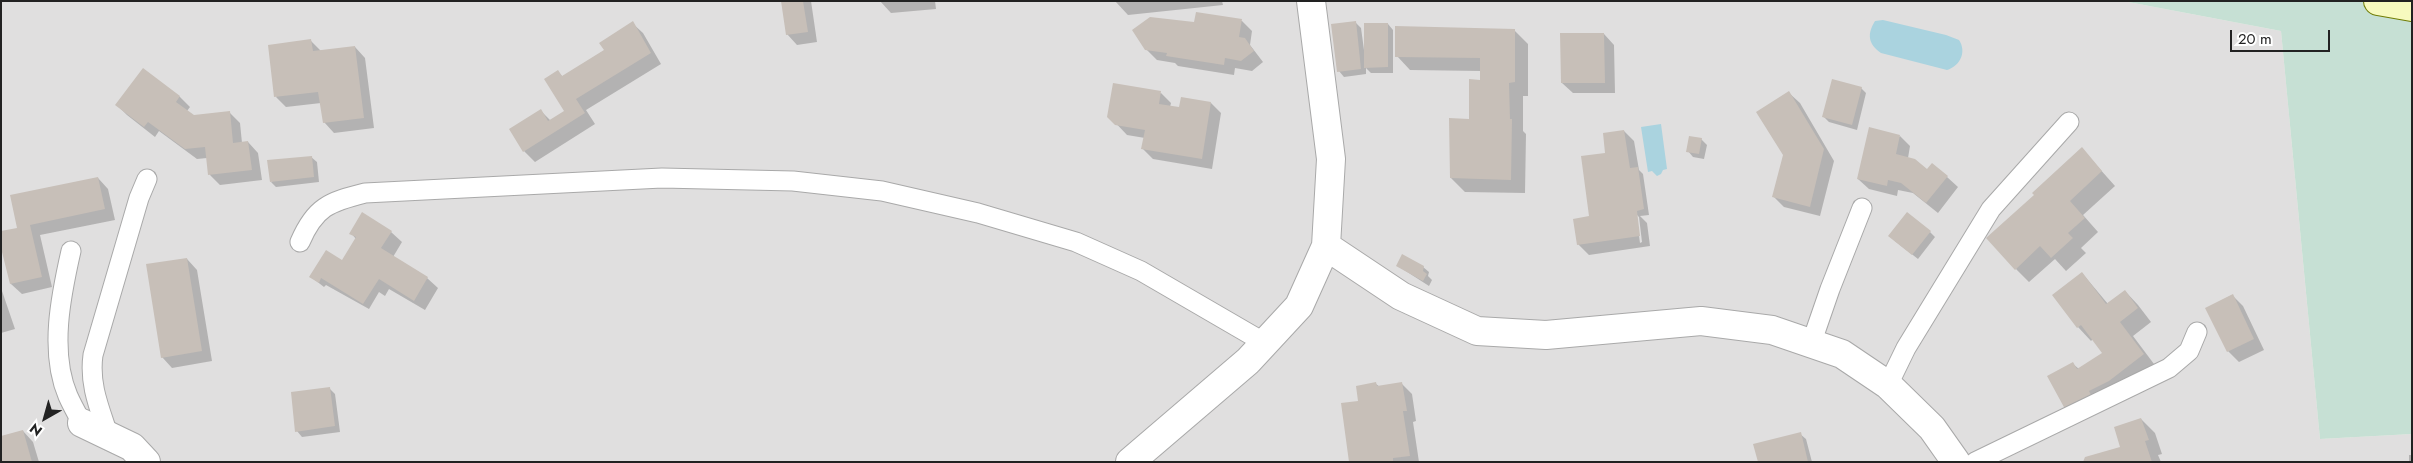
<!DOCTYPE html>
<html>
<head>
<meta charset="utf-8">
<style>
  body { margin:0 }
  #map { position:relative; width:2413px; height:463px; overflow:hidden; background:#f2efe9; font-family:Jost,sans-serif }
  canvas { display:block }
  .frame { position:absolute; inset:0; border:2px solid #222; pointer-events:none }
  .north { position:absolute; left:20px; top:393px; width:50px; height:50px; -webkit-text-stroke:4px #fff; paint-order:stroke; rotate:218deg; font-size:14px; font-weight:700; line-height:20px; text-align:center; color:#222 }
  .north::after { content:''; display:block; margin:auto; width:18px; height:22px; background:#222; clip-path:polygon(50% 0,100% 100%,50% 72%,0 100%) }
  .scale { position:absolute; left:2230px; top:30px; width:100px; height:22px; box-sizing:border-box; border:2px solid #222; border-top:0; padding-left:6px; font-size:15px; line-height:18px; white-space:nowrap; color:#222; -webkit-text-stroke:4px #fff; paint-order:stroke }
</style>
</head>
<body>
<div id="map">
<canvas width="2413" height="463"></canvas>
<div class="frame"></div>
<div class="north">N</div>
<div class="scale">20 m</div>
</div>
<script>
const c = document.querySelector('canvas').getContext('2d');
c.lineJoin = 'round';
function fillPath(path, color) {
  c.fillStyle = color;
  c.fill(path, 'evenodd');
}
function trace(path, color, width, dash) {
  c.strokeStyle = color;
  c.lineWidth = width;
  c.lineCap = dash ? 'butt' : 'round';
  c.setLineDash(dash || []);
  c.stroke(path);
}
const residential = new Path2D(`
  M1 1H2123L2281 31 2320 439 2412 434V462H1Z`);
const wetland = new Path2D(`
  M2123 1H2412V434L2320 439 2281 31Z`);
const water = new Path2D(`
  M1883 20 1946 35 1959 40C1967 52 1960 66 1947 70L1881 53C1868 44 1867 34 1875 21Z
  M1661 124 1667 169 1663 170 1661 174 1657 176 1652 171 1648 172 1641 127Z`);
const shadow = new Path2D(`
  M782 1H811L817 42 797 45 787 34Z
  M880 1H935L936 9 891 13Z
  M1115 1H1222L1223 5 1128 15Z
  M1242 21 1252 31 1250 45 1263 62 1252 71 1235 68 1234 75 1178 66 1175 63 1157 60 1146 49 1195 23Z
  M632 23 643 33 661 64 586 110 595 124 535 162 524 151 511 129 541 111 551 121 565 112 558 72 563 77 605 50Z
  M1356 23 1361 28 1364 50 1388 24 1393 30V73H1371L1366 68V74L1344 77 1339 71Z
  M1514 30 1528 44V96H1523V131L1526 134 1525 193 1465 192 1451 178 1471 120 1481 81V71L1410 70 1397 56Z
  M1604 34 1614 45 1615 93H1573L1562 83Z
  M311 41 321 51 355 47 365 58 374 128 334 133 324 122 321 103 286 107 276 97Z
  M143 70 180 97 190 107 187 111 193 116 229 112 240 123 242 143 248 142 258 153 262 180 220 185 210 175 207 158 197 159 159 131 155 137 127 115 117 105Z
  M1861 88 1866 93 1857 130 1829 122 1824 117Z
  M1161 93 1171 103 1170 107 1180 109 1211 103 1221 113 1212 169 1153 159 1143 149 1145 138 1127 135 1109 116Z
  M1789 93 1800 103 1834 161 1820 216 1784 207 1774 197 1784 155Z
  M1624 131 1634 141 1639 170 1643 174 1649 215 1640 216 1647 223 1650 246 1589 255 1578 244 1590 217 1607 154ZM1636 214 1639 217 1642 242 1640 243Z
  M1900 136 1910 146 1908 158 1928 170 1947 177 1958 187 1938 213 1913 193 1898 190 1897 196 1869 189 1858 179Z
  M1701 139 1707 145 1704 159 1693 157 1688 151Z
  M2082 149 2115 186 2083 215 2098 232 2081 248 2086 253 2066 271 2055 259 2029 282 2016 269 2036 195Z
  M311 157 317 162 319 182 276 187 271 182Z
  M98 178 108 189 115 220 40 235 52 287 22 294 11 284 1 242 18 229Z
  M391 232 402 242 393 257 427 278 438 288 425 310 389 289 385 296 379 292 369 309 326 285 324 287 311 277 343 262 356 239 351 233Z
  M1930 232 1935 237 1918 259 1895 241Z
  M187 259 197 270 212 361 172 368 162 357Z
  M1398 266 1423 267 1429 272 1428 276 1432 280 1429 286Z
  M2082 273 2108 304 2125 291 2138 305 2151 322 2133 336 2157 368 2104 410 2080 422 2066 408 2073 364 2079 369 2104 354 2093 339 2091 341 2078 327Z
  M1 288 15 329 1 333Z
  M2232 295 2243 306 2264 350 2239 362 2228 351 2207 308Z
  M1376 384 1380 387 1402 384 1412 394 1416 421 1413 422 1419 462H1351L1359 402Z
  M329 388 335 394 340 432 302 437 297 431Z
  M2141 419 2155 433 2162 454 2158 455 2161 462H2084L2122 448Z
  M23 431 33 442 39 462H1Z
  M1800 434 1806 439 1812 462H1759Z
  M2409 455H2412V462H2409Z`);
const building = new Path2D(`
  M781 1H803L808 32 786 35Z
  M1196 12 1242 19 1239 37 1245 38 1254 51 1241 61 1225 58 1224 65 1166 56 1167 53 1145 50 1132 30 1150 17 1194 22Z
  M633 21 651 53 576 99 585 113 523 152 509 129 541 109 548 121 564 111 544 79 558 70 562 76 604 50 599 43Z
  M1356 21 1361 69 1337 72 1331 24Z
  M1364 23H1388V67L1364 68Z
  M1395 26 1515 29V82L1509 83 1510 119H1512L1511 180 1450 178 1449 118 1469 119V79L1480 80V58L1395 57Z
  M1560 33H1604L1605 83H1561Z
  M311 39 313 51 355 46 364 118 323 123 318 92 274 97 268 45Z
  M143 68 180 96 176 102 194 115 230 111 233 143 248 141 252 170 208 175 205 147 185 149 148 122 144 127 115 105Z
  M1832 79 1862 87 1852 125 1822 117Z
  M1113 83 1161 91 1159 104 1179 107 1181 97 1211 102 1202 159 1141 149 1145 130 1115 125 1107 117Z
  M1789 91 1824 149 1810 207 1772 197 1783 155 1756 112Z
  M1869 127 1900 135 1896 154 1915 159 1927 169 1932 163 1948 176 1926 203 1901 183 1888 180 1887 186 1857 179Z
  M1624 130 1630 168 1638 167 1644 209 1637 211 1640 236 1577 245 1573 219 1589 216 1581 156 1605 153 1603 133Z
  M1689 136 1702 138 1699 154 1686 152Z
  M2082 147 2102 171 2070 201 2085 218 2068 233 2073 238 2051 258 2040 246 2015 270 1986 238 2034 195 2032 193Z
  M312 156 314 177 270 182 267 160Z
  M98 177 105 209 30 225 42 277 10 284 1 248V231L17 228 10 195Z
  M362 212 392 231 381 248 428 277 414 301 379 279 363 304 321 278 319 283 309 277 326 250 342 260 356 237 349 234Z
  M1907 212 1931 231 1912 255 1888 236Z
  M1402 254 1424 266 1423 271 1427 274 1423 281 1396 266Z
  M187 258 202 351 161 358 146 264Z
  M2082 272 2106 304 2125 290 2138 308 2120 322 2144 354 2109 381 2089 391 2091 395 2065 409 2047 376 2073 362 2077 369 2102 353 2081 325 2077 328 2052 295Z
  M2233 294 2254 339 2227 352 2205 308Z
  M1376 382 1377 386 1402 382 1407 411H1403L1410 456 1393 458V462H1349L1341 403 1358 401 1356 386Z
  M330 387 335 426 295 432 291 392Z
  M2141 418 2149 440 2145 441 2152 462H2083L2085 457 2120 447 2114 427Z
  M23 430 32 462H1V436Z
  M1801 432 1808 462H1758L1753 444Z`);
const lane = new Path2D(`
  M300 242C315 207 329 202 365 193L662 178 793 181 882 191 978 213 1076 242 1141 271 1265 343
  M71 251C61 295 49 352 68 396 72 405 77 414 82 423
  M1811 344 1830 289 1862 208
  M1888 385 1906 348 1991 209 2069 122
  M108 434C99 407 89 384 93 355L139 198 147 179
  M1975 462 2169 368 2189 351 2197 332`);
const street = new Path2D(`
  M1326 246 1401 296 1477 331 1546 335 1701 321 1772 330 1842 354 1888 385 1932 428 1956 462
  M82 423 132 447 146 462
  M1130 462 1248 361 1299 306 1326 246 1331 159 1311 1`);
const secondary = new Path2D(`
  M2378 1 2412 7`);
fillPath(residential, '#e0dfdf');
fillPath(wetland, '#c6e0d4');
fillPath(water, '#aad3df');
fillPath(shadow, '#0003');
fillPath(building, '#c7bfb8');
trace(lane, '#a9a9a9', 21);
trace(street, '#a9a9a9', 30);
trace(secondary, '#707d05', 30);
trace(lane, '#fff', 19);
trace(street, '#fff', 28);
trace(secondary, '#f7fabf', 28);
</script>
</body>
</html>
